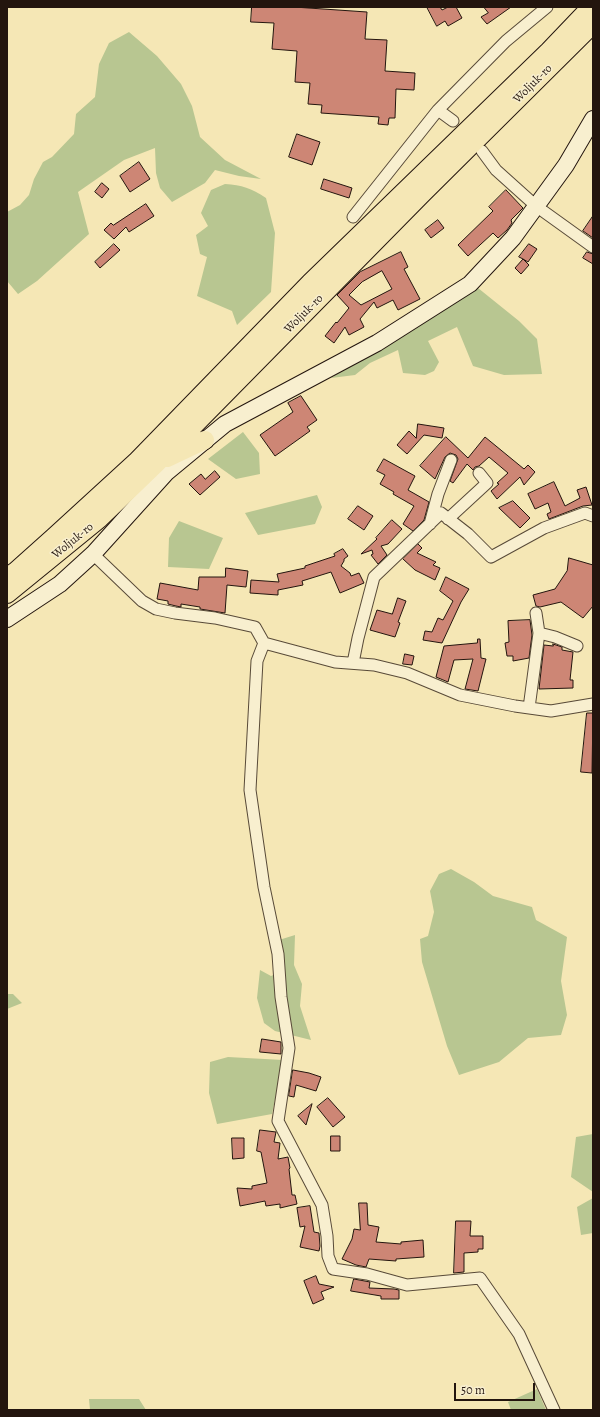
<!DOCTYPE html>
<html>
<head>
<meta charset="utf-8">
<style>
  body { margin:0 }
  #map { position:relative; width:600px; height:1417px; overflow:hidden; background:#f5e7b5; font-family:Alegreya,serif }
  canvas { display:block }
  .frame { position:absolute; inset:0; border:8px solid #23150e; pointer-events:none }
  .scale { position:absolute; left:454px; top:1383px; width:81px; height:18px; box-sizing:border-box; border:2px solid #23150e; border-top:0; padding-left:5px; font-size:12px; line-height:14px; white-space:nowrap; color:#23150e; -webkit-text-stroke:3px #f8efcf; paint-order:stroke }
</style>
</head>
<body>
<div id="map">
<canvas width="600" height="1417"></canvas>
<div class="frame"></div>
<div class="scale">50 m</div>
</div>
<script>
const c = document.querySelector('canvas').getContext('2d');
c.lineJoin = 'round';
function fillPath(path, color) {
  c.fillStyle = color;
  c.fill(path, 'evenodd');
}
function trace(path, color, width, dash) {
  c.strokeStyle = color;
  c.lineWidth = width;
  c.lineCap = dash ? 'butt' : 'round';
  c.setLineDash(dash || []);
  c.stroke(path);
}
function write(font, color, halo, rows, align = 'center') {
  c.font = font + ' Alegreya,serif';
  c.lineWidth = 3;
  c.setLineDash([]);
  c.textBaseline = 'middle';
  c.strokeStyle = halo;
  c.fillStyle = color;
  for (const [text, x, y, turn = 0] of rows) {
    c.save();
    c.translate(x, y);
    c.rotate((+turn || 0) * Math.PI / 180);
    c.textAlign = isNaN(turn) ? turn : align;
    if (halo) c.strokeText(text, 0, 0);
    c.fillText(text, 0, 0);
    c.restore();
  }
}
const green = new Path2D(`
  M129 32 157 56 181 84 192 106 200 137 225 160 261 179 239 176 215 170 205 183 172 202 160 188 156 173 155 148 124 160 78 192 89 234 37 281 18 294 7 281V212L20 205 29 195 34 179 43 162 52 157 74 134 76 114 95 97 99 64 109 43Z
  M225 184C242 185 251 188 266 198L275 233 271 292 237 325 232 311 197 296 207 257 200 254 196 235 208 226 201 213 211 190Z
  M474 286 478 288 519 321 537 339 542 374 504 375 473 366 457 327 428 341 439 362 434 371 425 375 403 373 398 350 370 363 355 375 331 378Z
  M243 432 259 453 260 474 236 479 208 459Z
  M317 495 322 507 315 524 258 535 245 513Z
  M179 521 223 538 209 569 168 567 169 538Z
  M451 869 474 882 493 896 532 907 536 920 567 937 561 981 567 1015 561 1035 528 1038 499 1062 459 1075 447 1046 422 962 420 939 428 936 434 912 430 891 439 874Z
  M295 935 294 965 302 984 300 1006 311 1040 275 1031 264 1023 257 998 260 970 271 976 282 971 279 940Z
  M7 994H13L22 1003 7 1009Z
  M228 1057 283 1060 272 1114 217 1124 209 1093 210 1062Z
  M593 1134V1192L571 1177 576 1137Z
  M593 1198V1233L581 1235 577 1207Z
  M537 1389 546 1410H511L508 1402Z
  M89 1399H139L146 1410H90Z`);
const building = new Path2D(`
  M252 7H294L367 12 365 39 387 40 385 71 415 73 414 90 396 89 395 118H389L388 125 378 124 379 117 321 113 322 105 308 104 310 83 295 82 297 51 272 49 274 23 251 22Z
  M427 7H440L442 10 448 7H456L462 18 448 26 445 21 437 26Z
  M484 7H511L487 24 481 17 488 13Z
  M297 134 320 142 312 165 289 157Z
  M139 162 150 179 130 192 120 176Z
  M324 179 352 188 349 198 321 189Z
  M102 183 109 189 102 198 95 192Z
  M506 190 523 208 511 220 512 223 507 230 498 238 493 233 468 256 458 245 493 211 489 207Z
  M146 204 154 216 129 232 126 227 114 239 104 230 111 223 113 225Z
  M593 216V238L583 231Z
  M438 220 444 228 431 238 425 230Z
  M114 244 120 250 100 268 95 262Z
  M529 244 537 249 528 262 523 259 529 265 521 274 515 268 523 259 519 257Z
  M401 252 408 267 404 269 420 299 398 310 393 300 377 308 374 302 360 319 364 327 349 335 345 327 334 343 325 336 336 322 337 323 349 308 337 295 360 272ZM382 271 392 289 361 305 349 295 362 282Z
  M587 252 593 254V264L583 258Z
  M301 396 317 420 307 427 310 431 275 456 260 435 293 412 288 403Z
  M418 424 444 428 442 438 424 435 407 454 397 445 409 431 416 438Z
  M446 437 468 458 485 437 524 469 528 465 535 472 524 485 520 477 497 499 491 491 499 484 497 483 508 473 489 457 479 466 475 467 473 470 467 464 453 483 450 481 458 459 456 455 450 453 445 457 435 479 420 466Z
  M384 459 415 476 408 490 429 502 424 520 413 531 403 524 414 506 393 494 394 492 380 484 385 475 377 471Z
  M215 471 220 477 200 495 189 484 201 474 205 479Z
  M554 482 565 506 580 498 577 490 586 487 592 505 583 506 549 519 547 514 551 512 548 503 535 509 528 494Z
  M513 501 530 518 520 528 499 508Z
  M358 506 373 516 364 530 348 519Z
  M392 520 402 529 388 544 381 546 387 555 378 564 371 555 373 554 372 550 361 554 377 539 376 538Z
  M418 544 422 548 417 553 436 562 433 565 440 568 435 580 415 570 403 559Z
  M343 549 348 556 344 559V561L341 566 350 573 351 576 359 573 364 583 340 593 331 572 302 581 303 585 278 590V595L250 593 251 580 279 582 277 574 305 568V566L335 556 334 554Z
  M569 558 593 565V606L583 618 561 602 540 607 536 606 533 595 555 589 567 571Z
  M226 568 248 571 246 587 227 585 225 613 200 609V607L181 604V607L176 606 168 604V601L157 599 160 583 198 590 199 577H225Z
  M446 577 469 589 461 602 442 643 423 640 425 631 432 632 438 618 443 620 453 601 440 591Z
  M398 598 406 601 398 622 400 623 395 637 370 630 377 610 392 614Z
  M530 620 532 635 529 658 513 661V656H507L505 643 509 642 508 621Z
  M478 639H480L481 658 486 659 478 691 465 689 473 659 454 660 448 682 436 677 444 646 477 643Z
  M553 644 562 647V650L573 652 570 680H573V688L539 689 544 645 553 646Z
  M405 654 414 656 412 665 403 664Z
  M587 713H593L592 773 581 772Z
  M262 1039 281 1042V1054L260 1052Z
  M293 1070 309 1073 321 1077 316 1091 296 1085 294 1097 289 1096Z
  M328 1098 345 1117 333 1127 317 1107Z
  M312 1104 306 1125 298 1116Z
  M260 1130 276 1132 274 1142 280 1143 278 1159 288 1157 290 1168 289 1169 292 1195H295L297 1204 280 1208V1204L266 1206 265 1201 240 1206 237 1188 252 1189V1186L267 1183 261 1152 257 1151Z
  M331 1136H340V1151H331Z
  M232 1138H244V1158L233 1159Z
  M359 1203H367L368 1225 379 1227 376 1242 401 1244V1242L423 1240 424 1257 396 1259V1261L369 1259 366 1267 356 1265 342 1259 352 1239 354 1229 360 1230Z
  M310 1206 314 1232 319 1233 320 1246 319 1251 300 1247 305 1226 300 1227 297 1208Z
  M456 1221H471L470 1236H483V1249H478V1252L464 1253V1272L454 1273Z
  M316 1276 319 1284 334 1287 321 1292 324 1299 313 1304 304 1281Z
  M354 1279 370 1282 369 1288 394 1289 399 1290V1299H381V1296L351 1291Z`);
const street = new Path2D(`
  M438 110 453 121
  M482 151 496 170 536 206 593 247
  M353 217 438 110 506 41 547 7
  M448 519 487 483 479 473
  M430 524 438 494 451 460
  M93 554 142 601 156 609 175 613 215 618 255 627 264 643 335 662 374 665 407 673 460 695 515 706 551 711 593 704
  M539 633 555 637 577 646
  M264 643 257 661 250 790 264 887 278 954 281 997 289 1048 278 1121 322 1205 327 1236 328 1256 333 1269 367 1274 407 1285 480 1278 519 1334 554 1410
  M353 663 358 638 374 577 441 513 468 534 491 557 544 528 585 513 593 516
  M529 708 539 633 536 613`);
const secondary = new Path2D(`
  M7 619 60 584 93 554 167 472 225 424 377 343 470 284 513 238 566 165 593 119`);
const primary = new Path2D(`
  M167 458 205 440
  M7 577 16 571 54 537 136 462 310 283 549 51 591 7
  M7 594 99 519 157 463 422 194 593 24`);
const streetNames = [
  ["Woljuk-ro",533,84,-45],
  ["Woljuk-ro",304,314,-45],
  ["Woljuk-ro",73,541,-39]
];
fillPath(green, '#b8c691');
fillPath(building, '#cd8675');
trace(building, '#23150e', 1);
trace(street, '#584a38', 13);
trace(secondary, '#23150e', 18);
trace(primary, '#23150e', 20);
trace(street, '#f8efcf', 11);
trace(secondary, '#f8efcf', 16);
trace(primary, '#f5e7b5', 18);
write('12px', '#23150e', '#f8efcf', streetNames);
</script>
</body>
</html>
